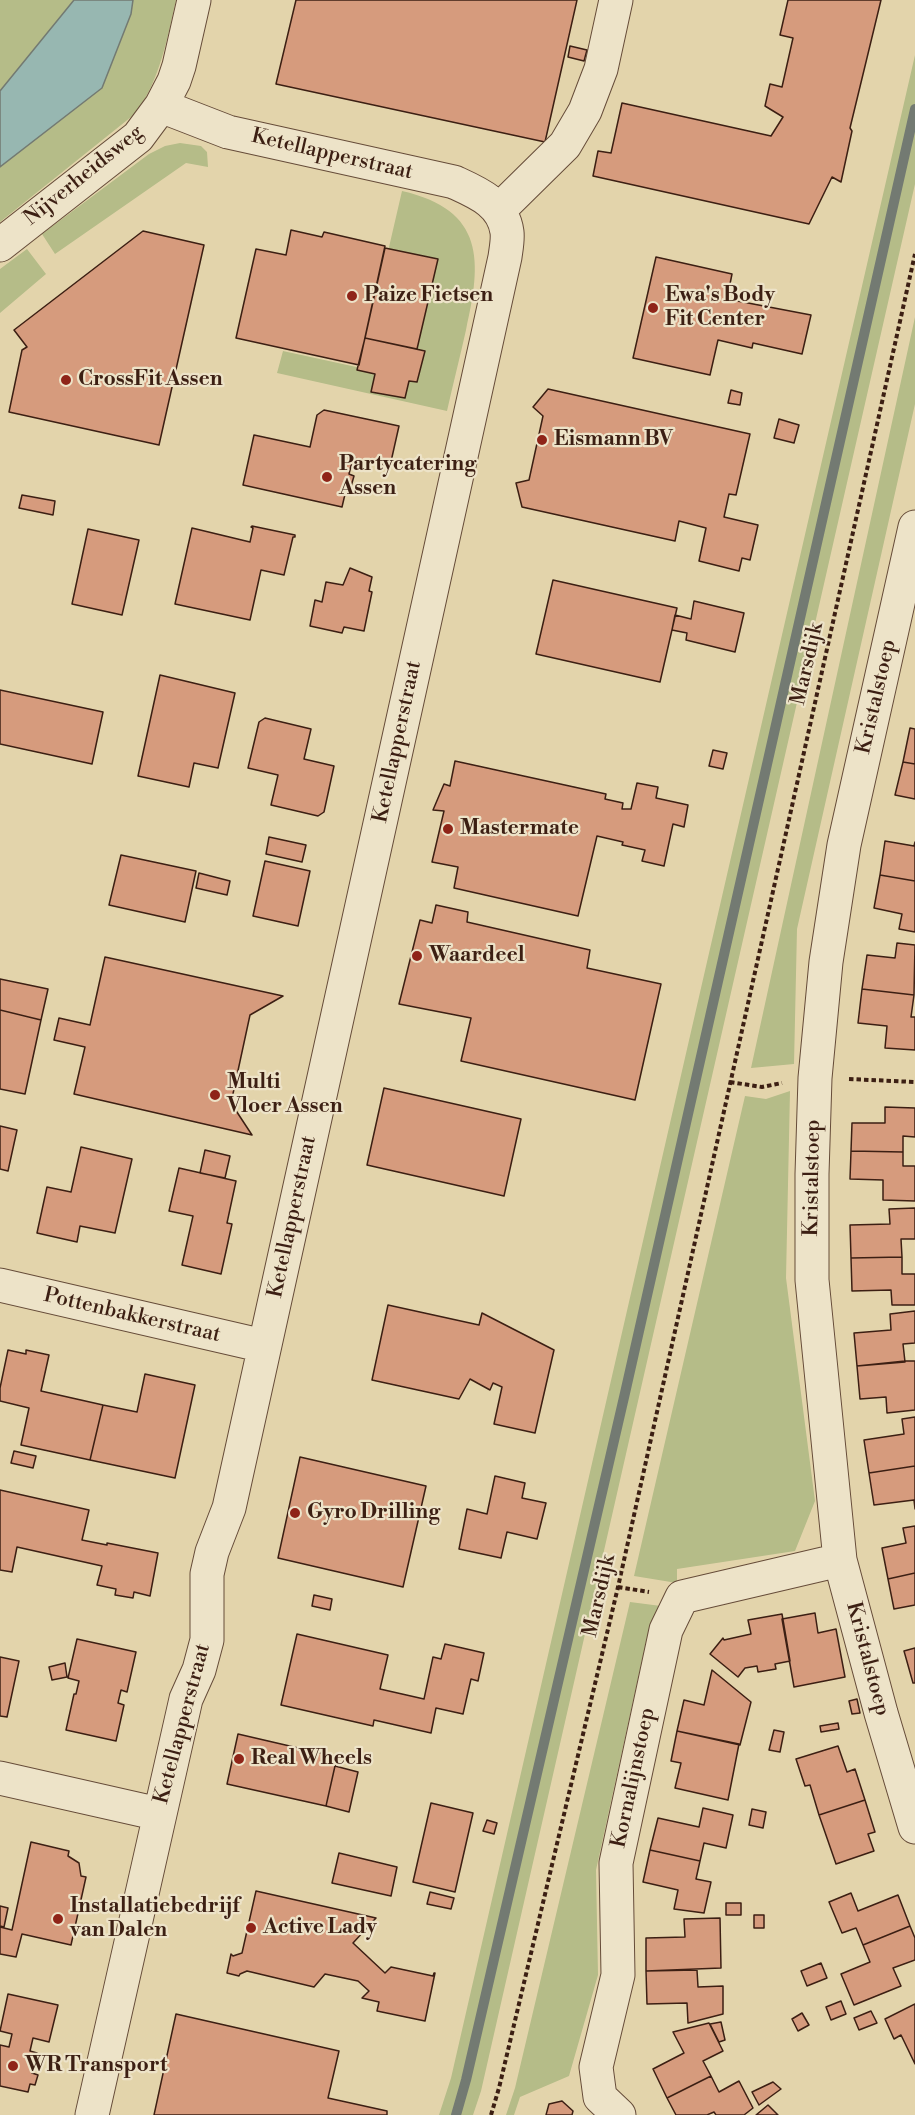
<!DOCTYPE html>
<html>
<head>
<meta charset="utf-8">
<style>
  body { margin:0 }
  canvas { display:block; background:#e3d4ab }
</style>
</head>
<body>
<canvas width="915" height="2115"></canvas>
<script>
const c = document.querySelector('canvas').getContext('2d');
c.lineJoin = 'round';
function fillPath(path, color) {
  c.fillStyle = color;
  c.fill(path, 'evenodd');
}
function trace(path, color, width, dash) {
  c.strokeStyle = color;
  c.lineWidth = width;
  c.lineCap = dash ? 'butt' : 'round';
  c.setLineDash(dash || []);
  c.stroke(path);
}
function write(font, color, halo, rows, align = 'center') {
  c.font = font + ' "Libre Bodoni",serif';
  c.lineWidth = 4.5;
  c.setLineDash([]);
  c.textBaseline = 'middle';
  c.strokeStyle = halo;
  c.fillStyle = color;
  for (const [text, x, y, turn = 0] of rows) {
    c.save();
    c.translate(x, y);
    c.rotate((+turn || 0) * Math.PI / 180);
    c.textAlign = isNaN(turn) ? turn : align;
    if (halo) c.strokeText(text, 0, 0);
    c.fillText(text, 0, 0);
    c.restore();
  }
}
const green = new Path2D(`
  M0 0H74L0 91Z
  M133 0H176C167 40 160 79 136 113L0 222V167L102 88 131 14Z
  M915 55V184L481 2091 473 2115H439L451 2078Z
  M180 143 201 146 207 152 208 167 186 163 55 254 42 234 149 154 165 146Z
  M402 191C485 210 482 261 466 330 460 357 453 384 447 411L277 373 283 351 361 368Z
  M27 249 46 274 0 313V269Z
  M915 317V404L797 929 794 1064 751 1068Z
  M790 1091 786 1278 815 1501 795 1551 677 1569V1583L634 1576 745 1096 766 1099Z
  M630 1602 661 1606 651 1623 647 1637 596 1870 598 1975 569 2076 520 2097 514 2115H506L515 2088Z`);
const water = new Path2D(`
  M74 0H133L131 14 102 88 0 167V91Z`);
const stream = new Path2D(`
  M456 2115 466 2080 625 1393 915 109`);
const building = new Path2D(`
  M296 0H577L545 142 276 84Z
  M788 0H881L850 128 852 131 841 182 832 177 809 224 593 176 598 151 611 153 622 103 771 136 783 117 765 106 770 84 782 87 793 38 780 35Z
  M570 46 587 50 584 61 568 57Z
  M291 230 322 237 324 232 385 246 359 365 236 338 256 249 286 255Z
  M143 231 204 245 159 445 9 412 22 350 27 347 14 330Z
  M385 248 438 259 417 349 365 338Z
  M656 257 732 274 727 299 811 315 802 354 753 343 752 348 718 340 710 375 633 358Z
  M365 338 425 351 417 382 409 381 405 398 371 392 375 374 357 370Z
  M548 389 750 434 736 495 729 494 724 517 758 525 750 560 742 558 739 571 699 561 706 528 679 521 675 541 522 507 516 483 529 480 543 416 533 407Z
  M731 390 742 393 740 405 728 403Z
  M324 410 399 426 390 466 353 458 349 474 354 476 350 490H346L342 507 243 485 254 435 310 447 317 415Z
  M779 419 799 425 794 443 774 438Z
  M22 495 55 501 53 515 19 508Z
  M252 526 295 535V537H293L284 575 261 570 250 620 175 604 192 528 250 542 253 528 251 527Z
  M88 529 139 540 122 615 72 604Z
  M350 568 372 577 369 591 372 592 364 631 344 627 342 633 310 626 315 600 322 602 326 582 343 585Z
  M553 580 677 608 660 682 536 654Z
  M694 601 744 613 735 652 686 640 687 633 672 630 675 615 691 619Z
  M160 675 235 693 218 768 194 763 189 787 138 776Z
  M0 690 103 712 92 764 0 744Z
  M265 718 311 729 304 759 334 766 324 812 318 816 271 805 278 775 248 768 259 722Z
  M910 728 915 729V764L903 762Z
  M713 750 727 753 723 769 709 766Z
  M455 761 606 794 605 799 623 803 622 809H631L637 783 658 787 656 798 688 805 684 827 673 824 664 866 642 861 645 850 622 845 623 842 597 836 578 916 454 888 458 867 432 862 444 811 433 810 444 784 450 786Z
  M903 762 915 764V799L895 795Z
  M269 837 306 845 302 862 266 854Z
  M885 841 914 846 915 842V881L880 875Z
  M121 855 196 871 185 922 109 905Z
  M265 861 310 871 298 926 253 916Z
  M199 873 230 881 227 895 196 888Z
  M880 875 915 881V932L899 929 902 914 874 908Z
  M436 905 468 912 467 922 590 950 587 968 661 984 635 1100 461 1061 471 1018 399 1004 420 920 432 923Z
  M897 943 915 945 914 995 862 989 867 955 895 958Z
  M105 957 283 996 250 1015 231 1103 252 1135 74 1094 85 1047 54 1040 59 1018 90 1025Z
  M0 979 48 989 41 1020 0 1010Z
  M862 989 914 995 911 1017H915V1050L885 1048 887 1026 858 1023Z
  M0 1010 41 1020 25 1094 0 1089Z
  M384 1088 521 1119 504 1196 367 1165Z
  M885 1107 915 1108V1137L903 1136V1152L851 1151 852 1123H885Z
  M0 1126 17 1130 8 1171 0 1169Z
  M81 1147 132 1159 115 1233 80 1226 77 1242 37 1233 47 1187 71 1192Z
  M205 1150 230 1156 225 1178 200 1173Z
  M851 1151 903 1152V1166H915V1201L883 1200V1180L850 1179Z
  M179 1168 236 1181 227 1223 232 1224 221 1274 182 1265 193 1216 169 1211Z
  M915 1208V1239H901L902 1257 851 1258 850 1225 890 1224 889 1209Z
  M902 1257V1274H915V1305H892L891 1290 852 1291 851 1258Z
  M388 1305 479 1325 482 1313 554 1350 535 1433 494 1424 502 1387 493 1383 490 1390 470 1379 459 1399 372 1380Z
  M915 1311V1343L903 1344 905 1362 857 1366 854 1333 891 1330 890 1314Z
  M8 1350 26 1354V1350L49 1355 41 1391 103 1405 90 1460 21 1445 29 1408 0 1401V1388Z
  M905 1361H915V1410L887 1413 886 1397 860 1399 857 1366Z
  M145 1374 195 1385 175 1478 90 1460 103 1405 137 1412Z
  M915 1417V1466L869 1473 864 1440 904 1434 902 1419Z
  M14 1451 36 1456 33 1468 11 1463Z
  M300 1457 426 1486 403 1587 278 1558Z
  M915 1466V1509L914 1500 874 1505 869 1473Z
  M495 1476 525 1483 522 1498 546 1503 537 1539 507 1532 501 1558 459 1549 467 1509 487 1514Z
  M0 1490 89 1510 82 1540 107 1545V1543L158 1553 150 1596 134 1592 133 1598 115 1595 116 1589 97 1585 102 1566 17 1547 12 1572 0 1570Z
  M915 1526V1573L888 1579 882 1548 906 1543 903 1528Z
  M915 1573V1605L894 1609 888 1579Z
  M314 1595 332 1599 330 1610 312 1606Z
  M815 1613 818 1633 836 1629 845 1677 794 1687 782 1619Z
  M782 1614 790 1661 775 1664 776 1669 758 1672 757 1666 745 1668 738 1677 710 1654 723 1638 724 1640 751 1634 748 1620Z
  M297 1634 388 1655 380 1689 424 1699 433 1657 441 1659 445 1644 484 1653 478 1681 471 1679 463 1714 436 1708 431 1733 374 1720 373 1726 281 1705Z
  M77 1639 136 1652 127 1692 121 1690 118 1703 124 1705 116 1741 66 1730 74 1694H76L79 1681 68 1678Z
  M915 1648V1683H913L904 1651Z
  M0 1657 19 1661 7 1717 0 1716Z
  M65 1663 67 1677 52 1680 49 1667Z
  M712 1670 751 1702 740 1745 677 1731 684 1700 704 1705Z
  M857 1699 860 1713 852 1714 849 1701Z
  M838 1723 839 1729 821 1732 820 1726Z
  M774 1730 784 1732 780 1752 769 1750Z
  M677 1731 739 1744 728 1800 675 1788 681 1763 671 1761Z
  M238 1734 337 1757 326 1806 227 1784Z
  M838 1746 847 1772 855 1769 865 1800 819 1815 810 1785 805 1786 796 1759Z
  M335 1766 358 1772 349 1812 326 1806Z
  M865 1800 875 1832 868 1834 874 1851 836 1864 819 1815Z
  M431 1803 473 1813 455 1892 413 1882Z
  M703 1808 733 1815 726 1848 704 1843 700 1861 650 1850 658 1818 699 1827Z
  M752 1809 766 1812 763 1828 749 1825Z
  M487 1820 497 1823 494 1834 483 1831Z
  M31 1842 69 1851 68 1856 79 1863 81 1876 86 1877 71 1945 22 1934 16 1957 0 1954V1927L12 1930Z
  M650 1850 700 1861 696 1879 711 1882 704 1913 674 1909 678 1890 643 1882Z
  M339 1853 397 1867 391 1896 332 1883Z
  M256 1891 376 1918 353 1943 385 1973 391 1967 433 1976 434 1973H435L425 2021 377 2011 379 2002 362 1998 369 1991 358 1981 325 1974 314 1987 247 1971 240 1974 239 1976 227 1973 231 1954 233 1956 242 1953Z
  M430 1892 454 1898 451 1909 427 1904Z
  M851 1893 858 1911 898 1895 910 1926 863 1945 856 1928 842 1933 829 1902Z
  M726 1903H741V1915H726Z
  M0 1906 8 1908 4 1927 0 1926Z
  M754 1915H764V1928H754Z
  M720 1918 721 1968 646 1971V1938L685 1937 684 1919Z
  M910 1926 915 1938V1960L893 1968 901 1986 854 2005 841 1974 870 1962 863 1945Z
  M821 1963 827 1978 807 1986 801 1971Z
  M697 1970 698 1987 723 1986V2014L688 2023 687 2003 647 2004 646 1971Z
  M8 1994 58 2005 49 2042 33 2038 30 2051 37 2053 32 2073 38 2075 35 2085 30 2084 28 2092 0 2086V2045L9 2047 12 2034 0 2031Z
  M841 2001 846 2014 831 2020 826 2007Z
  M915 2004V2064L901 2035 894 2039 885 2019Z
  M871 2011 877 2023 859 2030 854 2018Z
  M802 2013 809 2025 798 2031 792 2019Z
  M176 2014 339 2051 328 2098 387 2111V2115H154Z
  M721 2022 725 2040 719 2042 710 2024Z
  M709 2023 723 2051 703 2061 711 2076 667 2098 653 2069 684 2053 673 2032Z
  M711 2076 719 2092 739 2081 753 2108 744 2115H716L714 2112 707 2115H676L667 2098Z
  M773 2082 781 2089 759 2105 752 2092Z
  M562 2101 573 2111 572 2115H546L549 2104Z
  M768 2105 778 2115H756Z`);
const path = new Path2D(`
  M849 1079 915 1082
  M730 1082 762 1087 782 1083
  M618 1587 649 1592
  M491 2115 499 2088 618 1587 915 254`);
const minor = new Path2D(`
  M499 210 565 145 585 111 601 69 616 0
  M0 245 138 137 161 106 174 81 179 66 194 0
  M915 527 844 845 826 962 815 1078 812 1174V1280L840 1560 881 1713 915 1827
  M0 1285 264 1346
  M0 1778 159 1814
  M92 2115 186 1699 199 1670 207 1640V1574L212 1552 229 1508 505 257C506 249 508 240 507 232 503 203 478 193 454 182L228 132 161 106
  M619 2115 600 2097 596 2067 618 1975 616 1863 666 1630 682 1597 840 1560`);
const markers = [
  [352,296,6,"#8f2418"],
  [653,308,6,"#8f2418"],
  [66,380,6,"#8f2418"],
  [542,440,6,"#8f2418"],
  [327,477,6,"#8f2418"],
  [448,829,6,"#8f2418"],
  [417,956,6,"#8f2418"],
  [215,1095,6,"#8f2418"],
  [295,1513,6,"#8f2418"],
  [239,1759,6,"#8f2418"],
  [58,1919,6,"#8f2418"],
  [251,1928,6,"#8f2418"],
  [13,2066,6,"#8f2418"]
];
const streetNames = [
  ["Ketellapperstraat",332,155,13],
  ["Nijverheidsweg",84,176,-39],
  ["Marsdijk",808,664,-77],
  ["Kristalstoep",877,697,-77],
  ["Ketellapperstraat",398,742,-78],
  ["Kristalstoep",813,1178,-89],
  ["Ketellapperstraat",293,1217,-78],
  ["Pottenbakkerstraat",132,1316,13],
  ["Marsdijk",600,1596,-77],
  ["Kristalstoep",867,1659,75],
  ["Ketellapperstraat",183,1724,-75],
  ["Kornalijnstoep",634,1778,-78]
];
const poiNames = [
  ["Paize Fietsen",364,296],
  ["Ewa's Body",665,296],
  ["Fit Center",665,320],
  ["CrossFit Assen",78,380],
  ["Eismann BV",554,440],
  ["Partycatering",339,465],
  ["Assen",339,489],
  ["Mastermate",460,829],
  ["Waardeel",429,956],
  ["Multi",227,1083],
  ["Vloer Assen",227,1107],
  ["Gyro Drilling",307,1513],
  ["Real Wheels",251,1759],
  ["Installatiebedrijf",70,1907],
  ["van Dalen",70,1931],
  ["Active Lady",263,1928],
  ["WR Transport",25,2066]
];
fillPath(green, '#b5bc88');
fillPath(water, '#97b7b1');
trace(water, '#737a72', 1.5);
trace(stream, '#737a72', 10);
fillPath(building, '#d69b7d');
trace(building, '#3c1f13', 1.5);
trace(minor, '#664c39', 35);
trace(path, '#3c1f13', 4, [4.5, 3]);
trace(minor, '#ede3c8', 33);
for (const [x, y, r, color] of markers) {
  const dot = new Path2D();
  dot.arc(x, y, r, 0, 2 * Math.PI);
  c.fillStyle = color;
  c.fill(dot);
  trace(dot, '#ede3c8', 2);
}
write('21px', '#3c1f13', '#ede3c8', streetNames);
write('bold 21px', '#3c1f13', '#ede3c8', poiNames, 'left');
</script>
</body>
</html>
